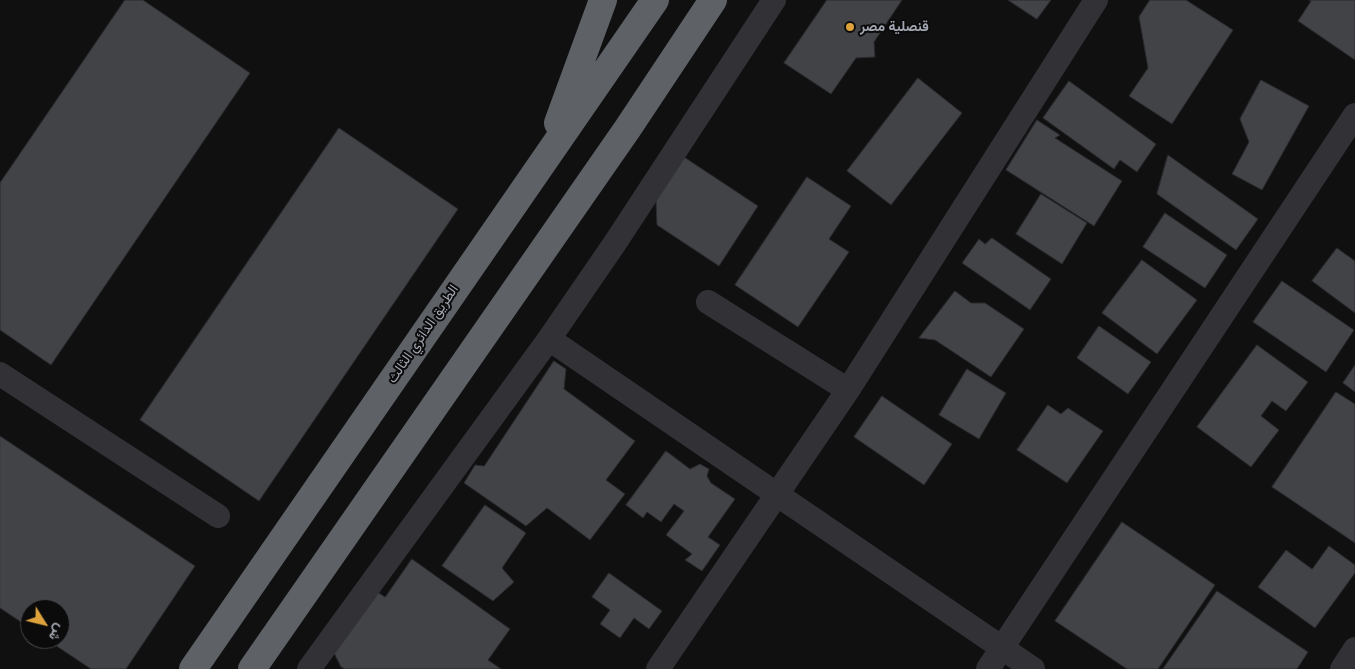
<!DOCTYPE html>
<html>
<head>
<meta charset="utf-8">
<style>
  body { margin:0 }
  #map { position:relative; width:1355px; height:669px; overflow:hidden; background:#101011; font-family:Figtree,Vazirmatn,sans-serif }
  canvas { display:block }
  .north { position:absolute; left:20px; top:599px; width:50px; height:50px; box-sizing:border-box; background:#0b0b0c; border:1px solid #48494e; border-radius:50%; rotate:126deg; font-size:14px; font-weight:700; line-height:20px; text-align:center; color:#a3a7b1 }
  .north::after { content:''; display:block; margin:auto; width:18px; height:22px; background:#dea23c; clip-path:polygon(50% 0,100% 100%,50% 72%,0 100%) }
</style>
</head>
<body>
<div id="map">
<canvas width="1355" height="669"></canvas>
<div class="north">ش</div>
</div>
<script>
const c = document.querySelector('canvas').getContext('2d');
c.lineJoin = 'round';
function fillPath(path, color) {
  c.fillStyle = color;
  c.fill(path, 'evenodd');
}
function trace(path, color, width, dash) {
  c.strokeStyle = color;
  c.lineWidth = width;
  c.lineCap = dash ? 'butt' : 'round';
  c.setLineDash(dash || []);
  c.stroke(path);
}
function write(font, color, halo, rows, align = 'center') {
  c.font = font + ' Figtree,Vazirmatn,sans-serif';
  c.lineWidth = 4;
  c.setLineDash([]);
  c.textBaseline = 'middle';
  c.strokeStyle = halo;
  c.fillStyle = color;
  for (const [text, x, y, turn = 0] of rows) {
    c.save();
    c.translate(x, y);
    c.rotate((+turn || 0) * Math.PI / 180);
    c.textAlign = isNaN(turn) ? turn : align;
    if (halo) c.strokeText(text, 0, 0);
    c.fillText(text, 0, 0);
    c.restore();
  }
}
const building = new Path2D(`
  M125 0H143L250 73 51 365 0 330V183Z
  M827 0H902L874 42 875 57 856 58 831 94 784 63Z
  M1008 0H1051L1037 19Z
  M1150 0H1186L1233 30 1172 124 1129 96 1148 68 1139 17Z
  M1309 0H1355V60L1298 21 1311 1Z
  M918 78 962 113 891 205 847 171Z
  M1261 80 1309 106 1262 190 1232 174 1249 142 1240 119Z
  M1069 81 1156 144 1137 172 1120 160 1114 169 1043 118Z
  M1037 120 1060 135 1055 138 1122 181 1094 226 1006 170Z
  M339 128 458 209 259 501 140 420Z
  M1168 155 1258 219 1236 250 1157 194Z
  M684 157 758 206 719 266 657 225 656 201Z
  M807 177 851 206 829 239 849 252 798 327 735 285Z
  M1041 194 1087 223 1062 264 1016 234Z
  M1165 213 1227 255 1205 288 1143 247Z
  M992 238 1051 279 1030 310 962 263 979 239 985 244Z
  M1337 248 1355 261V313L1312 281Z
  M1142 260 1197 300 1157 354 1102 313Z
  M1282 281 1354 330 1326 372 1253 322Z
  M955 291 971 303H985L1024 329 991 377 935 340 919 338Z
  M1099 326 1151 362 1128 394 1077 358Z
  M1257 345 1308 382 1286 411 1272 401 1261 416 1279 430 1251 467 1197 427Z
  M554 361 566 369 564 389 635 441 606 480 625 494 590 540 547 508 526 526 464 483 475 465 484 466Z
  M1355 365V392L1343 383Z
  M967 369 1006 393 979 439 939 415Z
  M1336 392 1355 404V543L1272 487Z
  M882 396 952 444 924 485 854 437Z
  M1048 405 1061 414 1068 408 1103 431 1067 483 1017 450Z
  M0 436 195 566 126 669H91L46 639H60V609H30V628L0 608Z
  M666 451 690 469 700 464 709 469 707 476 711 483 735 499 708 537 720 545 702 571 685 560 692 554 666 535 684 511 674 504 661 522 647 512 643 518 626 505Z
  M485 505 526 533 502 568 514 582 493 601 442 566Z
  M1122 522 1215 585 1158 669H1127L1055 621Z
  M1329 546 1355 565V573L1315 628 1258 587 1286 550 1312 569Z
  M412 559 510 629 488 660 501 669H345L341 667 332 649 374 590 385 597Z
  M609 573 662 611 649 629 634 618 620 638 600 624 610 610 592 597Z
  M1217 591 1308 652 1297 669H1163Z`);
const street = new Path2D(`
  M708 302 848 390
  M549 339 1033 669
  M0 374 218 516
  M309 669 549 339 615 243 774 0
  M658 669 848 390 1096 0
  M988 669 1355 115
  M1342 669 1355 649`);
const highway = new Path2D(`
  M558 123 603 0
  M193 669 655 0
  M252 669 628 128 713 0`);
const markers = [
  [850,27,5,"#dea23c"]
];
const poiNames = [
  ["قنصلية مصر",860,27]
];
const streetNames = [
  ["الطريق الدائري الثالث",423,334,-56]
];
fillPath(building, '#424347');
trace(building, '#2a2a2d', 1);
trace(street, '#323236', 24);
trace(highway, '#5e6166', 28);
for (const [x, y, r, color] of markers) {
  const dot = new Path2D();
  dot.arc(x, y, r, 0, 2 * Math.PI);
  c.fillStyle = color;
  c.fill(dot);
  trace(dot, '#0b0b0c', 2);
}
write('bold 14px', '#a3a7b1', '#0b0b0c', poiNames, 'left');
write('14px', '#a3a7b1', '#0b0b0c', streetNames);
</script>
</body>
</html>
